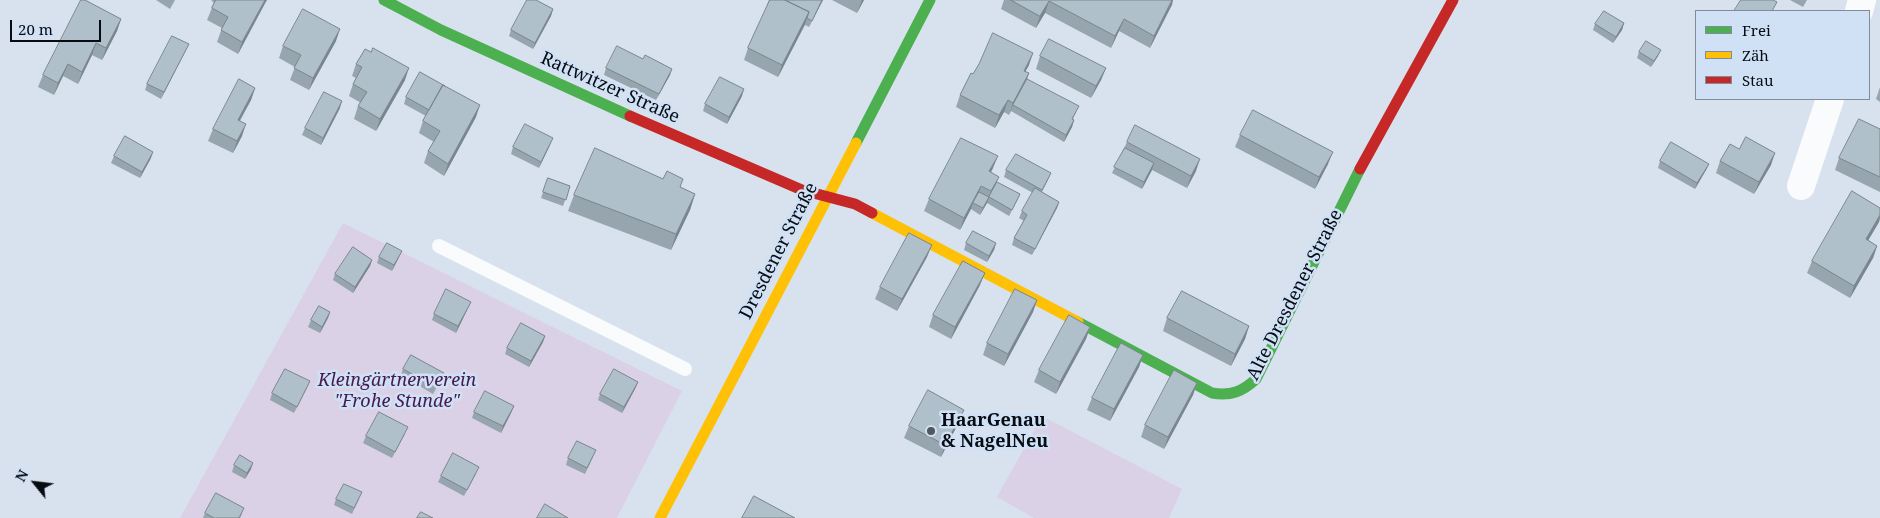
<!DOCTYPE html>
<html>
<head>
<meta charset="utf-8">
<style>
  body { margin:0 }
  #map { position:relative; width:1880px; height:518px; overflow:hidden; background:#d8e2ee; font-family:"Noto Serif",serif }
  canvas { display:block }
  .legend { position:absolute; left:1695px; top:10px; width:175px; height:90px; box-sizing:border-box; background:#d0e1f6; border:1px solid #808c9b; margin:0; padding:6px 9px; list-style:none; font-size:15px; color:#070c12 }
  .legend li { display:flex; align-items:center; gap:10px; height:25px }
  .legend b { width:25px; border:1px solid #808c9b }
  .north { position:absolute; left:10px; top:458px; width:50px; height:50px; -webkit-text-stroke:4px #d0e1f6; paint-order:stroke; rotate:299deg; font-size:14px; font-weight:700; line-height:20px; text-align:center; color:#070c12 }
  .north::after { content:''; display:block; margin:auto; width:18px; height:22px; background:#070c12; clip-path:polygon(50% 0,100% 100%,50% 72%,0 100%) }
  .scale { position:absolute; left:10px; top:20px; width:91px; height:22px; box-sizing:border-box; border:2px solid #070c12; border-top:0; padding-left:6px; font-size:15px; line-height:18px; white-space:nowrap; color:#070c12; -webkit-text-stroke:4px #d0e1f6; paint-order:stroke }
</style>
</head>
<body>
<div id="map">
<canvas width="1880" height="518"></canvas>
<ul class="legend">
<li><b style="height:6px;background:#4caf50"></b>Frei</li>
<li><b style="height:6px;background:#ffc107"></b>Zäh</li>
<li><b style="height:6px;background:#c62828"></b>Stau</li>
</ul>
<div class="north">N</div>
<div class="scale">20 m</div>
</div>
<script>
const c = document.querySelector('canvas').getContext('2d');
c.lineJoin = 'round';
function fillPath(path, color) {
  c.fillStyle = color;
  c.fill(path, 'evenodd');
}
function trace(path, color, width, dash) {
  c.strokeStyle = color;
  c.lineWidth = width;
  c.lineCap = dash ? 'butt' : 'round';
  c.setLineDash(dash || []);
  c.stroke(path);
}
function write(font, color, halo, rows, align = 'center') {
  c.font = font + ' "Noto Serif",serif';
  c.lineWidth = 5;
  c.setLineDash([]);
  c.textBaseline = 'middle';
  c.strokeStyle = halo;
  c.fillStyle = color;
  for (const [text, x, y, turn = 0] of rows) {
    c.save();
    c.translate(x, y);
    c.rotate((+turn || 0) * Math.PI / 180);
    c.textAlign = isNaN(turn) ? turn : align;
    if (halo) c.strokeText(text, 0, 0);
    c.fillText(text, 0, 0);
    c.restore();
  }
}
const green = new Path2D(`
  M343 223 682 391 617 518H180Z
  M1042 416 1182 489 1169 518H1034L997 497Z`);
const lane = new Path2D(`
  M439 246 685 369`);
const street = new Path2D(`
  M1859 11 1862 0
  M1801 186 1830 99`);
const fast = new Path2D(`
  M384 0 441 30 630 116
  M856 143 930 0
  M1078 322 1212 393C1231 396 1242 392 1256 379L1360 169`);
const slow = new Path2D(`
  M872 213 1078 322
  M660 518 856 143`);
const jam = new Path2D(`
  M630 116 802 190 855 204 872 213
  M1360 169 1453 0`);
const wall = new Path2D(`
  M156 0H175L170 9Z
  M211 0H267L238 54 217 42 222 28 207 20 214 3Z
  M769 0H823L809 27 805 25 778 77 744 60 748 48 768 5H767Z
  M832 0H864L857 13Z
  M1004 0H1173L1150 48 1119 31 1111 48 1045 13 1036 28 1001 9Z
  M1790 0H1807L1803 7Z
  M553 9 551 16 533 49 509 36 511 30Z
  M121 19 117 31 102 60 92 55 78 84 63 76 54 95 38 87 43 75Z
  M1624 23 1622 30 1613 43 1593 30 1595 24Z
  M336 41 309 90 290 80 295 67 279 58 283 46Z
  M189 44 186 50 161 99 145 90 147 84Z
  M1639 52 1658 56 1651 67 1637 58Z
  M1040 56 1106 68 1101 80 1091 98 1036 69Z
  M356 64 405 80 376 131 354 119 358 106 361 103 349 96 353 84 356 78 352 76Z
  M1029 65 1025 72 1029 73 1027 79 1076 112 1073 119 1074 120 1072 127 1064 142 1011 111 1009 115 1004 112 995 128 956 107 960 95 973 74Z
  M606 68 670 75 656 100 604 75Z
  M1880 87V102L1876 99Z
  M255 88 251 100 240 121 242 136 233 153 208 141 213 129Z
  M742 96 727 124 703 111 705 104Z
  M406 97 476 117 444 176 424 163 428 151 434 142 419 133 423 121 426 116 404 104Z
  M340 108 321 145 302 135 305 128Z
  M1880 129V192L1835 170 1839 158Z
  M1240 135 1328 164 1315 189 1235 147Z
  M1127 142 1196 171 1187 188 1152 170 1142 189 1112 173Z
  M550 145 539 168 511 154 513 147Z
  M1739 149 1771 165 1754 194 1716 173 1720 161Z
  M114 156 151 158 140 178 111 163Z
  M1660 161 1709 164 1706 170 1695 189 1658 168Z
  M993 168 991 173 996 182 1020 194 1017 201 1009 216 987 203 980 215 971 209 960 230 924 211 929 199Z
  M1006 170 1051 173 1048 180 1042 192 1059 202 1057 208 1032 255 1012 245 1014 238 1024 221 1019 218 1022 211 1033 193 1004 177Z
  M548 178 570 186 563 206 541 198Z
  M680 187 695 194 690 210 671 250 568 211 574 195Z
  M1880 208V219L1879 222 1868 240 1877 246 1873 258 1850 298 1807 273 1812 261Z
  M966 243H996L994 250 987 262 964 250Z
  M379 257H399L392 271 377 263Z
  M927 257 897 311 875 299 880 287Z
  M372 260 370 266 353 293 333 280 335 274Z
  M980 285 951 339 929 327 933 315Z
  M1037 300 1033 312 1004 366 983 355 987 343Z
  M468 308 456 333 432 320 434 314Z
  M330 312 328 318 320 333 308 327 311 320Z
  M1167 318 1249 326 1245 339 1231 366 1163 331Z
  M1090 327 1086 339 1056 394 1034 382 1039 370Z
  M545 336 543 342 529 367 505 354 507 348Z
  M1143 355 1139 367 1110 421 1087 410 1092 398Z
  M403 369 441 379 433 394 401 375Z
  M638 382 635 389 622 413 598 400 600 394Z
  M1197 383 1193 395 1164 449 1141 437 1145 425Z
  M307 388 294 413 270 400 272 393Z
  M514 406 511 413 501 433 472 418 474 412Z
  M959 422 941 457 904 438 909 426Z
  M405 434 392 458 363 443 366 436Z
  M593 457 585 474 566 465 568 458Z
  M234 465 251 469 245 479 232 472Z
  M476 474 464 496 438 482 441 476Z
  M336 499H359L352 514 334 505Z
  M205 513 242 514 240 518H203Z`);
const shadedWall = new Path2D(`
  M265 0H267L265 3 238 54 242 42Z
  M822 0H823L809 27 812 21Z
  M862 0H864L857 13Z
  M1172 0H1173L1172 5 1150 48 1154 36Z
  M1049 1 1045 13 1036 28 1040 16Z
  M553 9 551 16 533 49 535 43Z
  M809 12 805 24 778 77 782 65Z
  M121 19 117 31 102 60 106 48Z
  M1124 19 1119 31 1111 48 1115 36Z
  M1624 23 1622 30 1613 43 1616 37Z
  M340 29 336 41 309 90 313 78Z
  M96 43 92 55 78 84 82 72Z
  M189 44 186 50 161 99 164 92Z
  M1661 50 1658 56 1651 67 1654 61Z
  M1033 53 1029 65 1019 83 1024 71Z
  M68 64 63 76 54 95 58 83Z
  M409 68 405 80 376 131 380 119Z
  M1106 68 1101 80 1091 98 1096 86Z
  M672 69 670 75 656 100 659 94Z
  M1029 73 1025 85 1013 105 1009 115 1013 103Z
  M255 88 251 100 233 132 238 120Z
  M744 89 742 96 727 124 729 117Z
  M1008 100 1004 112 995 128 999 115Z
  M342 101 340 108 321 145 323 138Z
  M480 105 476 117 444 176 448 164Z
  M1074 120 1072 127 1064 142 1066 135Z
  M246 124 242 136 233 153 237 141Z
  M553 138 550 145 539 168 541 162Z
  M153 152 151 158 140 178 142 172Z
  M1333 152 1328 164 1315 189 1319 177Z
  M1775 153 1771 165 1754 194 1759 182Z
  M998 156 993 168 984 183 989 171Z
  M1200 159 1196 171 1187 188 1191 176Z
  M1154 163 1152 170 1142 189 1144 182Z
  M1709 164 1706 170 1695 189 1697 183Z
  M981 186 977 198 973 203 971 209 960 230 964 218Z
  M695 194 690 210 671 250 676 234Z
  M989 197 987 203 980 215 983 208Z
  M1059 202 1057 208 1032 255 1035 249Z
  M1880 215 1879 222 1862 251 1866 239Z
  M996 243 994 250 987 262 989 256Z
  M932 245 927 257 897 311 902 299Z
  M1877 246 1873 258 1850 298 1854 286Z
  M402 251 392 271 394 265Z
  M372 260 370 266 353 293 355 287Z
  M985 273 980 285 951 339 955 327Z
  M1037 300 1033 312 1004 366 1008 354Z
  M471 302 468 308 456 333 458 326Z
  M330 312 328 318 320 333 322 327Z
  M1249 326 1245 339 1231 366 1235 354Z
  M1090 327 1086 339 1056 394 1060 382Z
  M545 336 543 342 529 367 531 361Z
  M1143 355 1139 367 1110 421 1114 409Z
  M638 382 635 389 622 413 624 407Z
  M1197 383 1193 395 1164 449 1168 437Z
  M514 406 511 413 501 433 503 426Z
  M964 410 959 422 941 457 945 445Z
  M253 463 251 469 245 479 247 473Z`);
const building = new Path2D(`
  M81 0H85L121 19 106 48 96 43 82 72 68 64 58 83 43 75Z
  M216 0H265L242 42 221 30 228 17 212 8Z
  M527 0H536L553 9 535 43 511 30Z
  M770 0H785L809 12 782 65 748 48Z
  M785 0H822L812 21 807 18 809 12Z
  M1011 0H1172L1154 36 1124 19 1115 36 1049 1 1040 16Z
  M1741 0H1773L1777 2 1772 11H1734Z
  M303 9 340 29 313 78 294 68 301 55 283 46Z
  M1604 11 1624 23 1616 37 1595 24Z
  M993 33 1033 53 1024 71 1029 73 1013 103 1008 100 999 115 960 95 971 73 973 74 979 64Z
  M172 36 189 44 164 92 147 84Z
  M1049 39 1106 68 1096 86 1040 56Z
  M1646 41 1661 50 1654 61 1639 52Z
  M617 46 643 59 645 55 672 69 659 94 606 68Z
  M373 48 409 68 380 119 358 106 367 92 353 84 362 67 356 64 365 49 371 52Z
  M420 72 445 86 443 85 429 110 406 97Z
  M720 77 744 89 729 117 705 104Z
  M239 79 255 88 238 120 246 124 237 141 213 129Z
  M1027 79 1079 106 1072 119 1074 120 1066 135 1013 105Z
  M443 85 480 105 448 164 428 151 440 131 423 121Z
  M324 92 342 101 323 138 305 128Z
  M1253 110 1333 152 1319 177 1240 135Z
  M1859 119 1880 129V177L1839 158Z
  M525 124 553 138 541 162 513 147Z
  M1135 125 1200 159 1191 176 1127 142Z
  M125 136 153 152 142 172 114 156Z
  M1746 137 1775 153 1759 182 1720 161 1730 144 1739 149Z
  M961 138 998 156 989 171 999 177 991 191 981 186 964 218 929 199Z
  M1671 142 1709 164 1697 183 1660 161Z
  M595 148 663 179 667 171 683 179 680 187 695 194 676 234 574 195Z
  M1125 148 1154 163 1144 182 1114 167Z
  M1016 154 1051 173 1042 190 1006 170Z
  M548 178 570 186 566 200 543 192Z
  M997 182 1020 194 1012 210 989 197Z
  M1035 188 1059 202 1035 249 1014 238 1027 215 1022 211Z
  M1852 191 1880 208V215L1866 239 1877 246 1854 286 1812 261Z
  M979 192 989 197 983 208 973 203Z
  M973 231 996 243 989 256 966 243Z
  M909 233 932 245 902 299 880 287Z
  M387 243 402 251 394 265 379 257Z
  M353 247 372 260 355 287 335 274Z
  M963 261 985 273 955 327 933 315Z
  M446 289 471 302 458 326 434 314Z
  M1015 289 1037 300 1008 354 987 343Z
  M1182 291 1249 326 1235 354 1167 318Z
  M319 306 330 312 322 327 311 320Z
  M1069 315 1090 327 1060 382 1039 370Z
  M521 323 545 336 531 361 507 348Z
  M1121 343 1143 355 1114 409 1092 398Z
  M411 355 444 373 436 387 403 369Z
  M285 369 310 381 297 407 272 393Z
  M614 369 638 382 624 407 600 394Z
  M1174 370 1197 383 1168 437 1145 425Z
  M928 390 964 410 945 445 909 426Z
  M485 391 514 406 503 426 474 412Z
  M379 412 408 427 395 452 366 436Z
  M577 441 596 450 587 468 568 458Z
  M453 453 479 467 467 490 441 476Z
  M240 455 253 463 247 473 234 465Z
  M344 484 362 492 354 508 336 499Z
  M216 493 244 508 239 518H214L205 513Z
  M754 496 795 518H742Z
  M545 504 568 518H537Z
  M421 512 433 518H417Z`);
const markers = [
  [931,431,5,"#50575f"]
];
const streetNames = [
  ["Rattwitzer Straße",610,88,24],
  ["Dresdener Straße",779,251,-63],
  ["Alte Dresdener Straße",1295,295,-63]
];
const parkNames = [
  ["Kleingärtnerverein",397,381],
  ["\"Frohe Stunde\"",397,402]
];
const poiNames = [
  ["HaarGenau",941,421],
  ["& NagelNeu",941,442]
];
fillPath(green, '#dad1e6');
trace(lane, '#f9fbfc', 14);
trace(street, '#f9fbfc', 28);
trace(fast, '#4caf50', 11);
trace(slow, '#ffc107', 11);
trace(jam, '#c62828', 11);
fillPath(wall, '#96a5ae');
fillPath(shadedWall, '#7a868d');
fillPath(building, '#afc0ca');
trace(building, '#7a868d', 1);
for (const [x, y, r, color] of markers) {
  const dot = new Path2D();
  dot.arc(x, y, r, 0, 2 * Math.PI);
  c.fillStyle = color;
  c.fill(dot);
  trace(dot, '#d0e1f6', 2);
}
write('18px', '#070c12', '#d0e1f6', streetNames);
write('italic 18px', '#47194e', '#d0e1f6', parkNames);
write('bold 18px', '#070c12', '#d0e1f6', poiNames, 'left');
</script>
</body>
</html>
